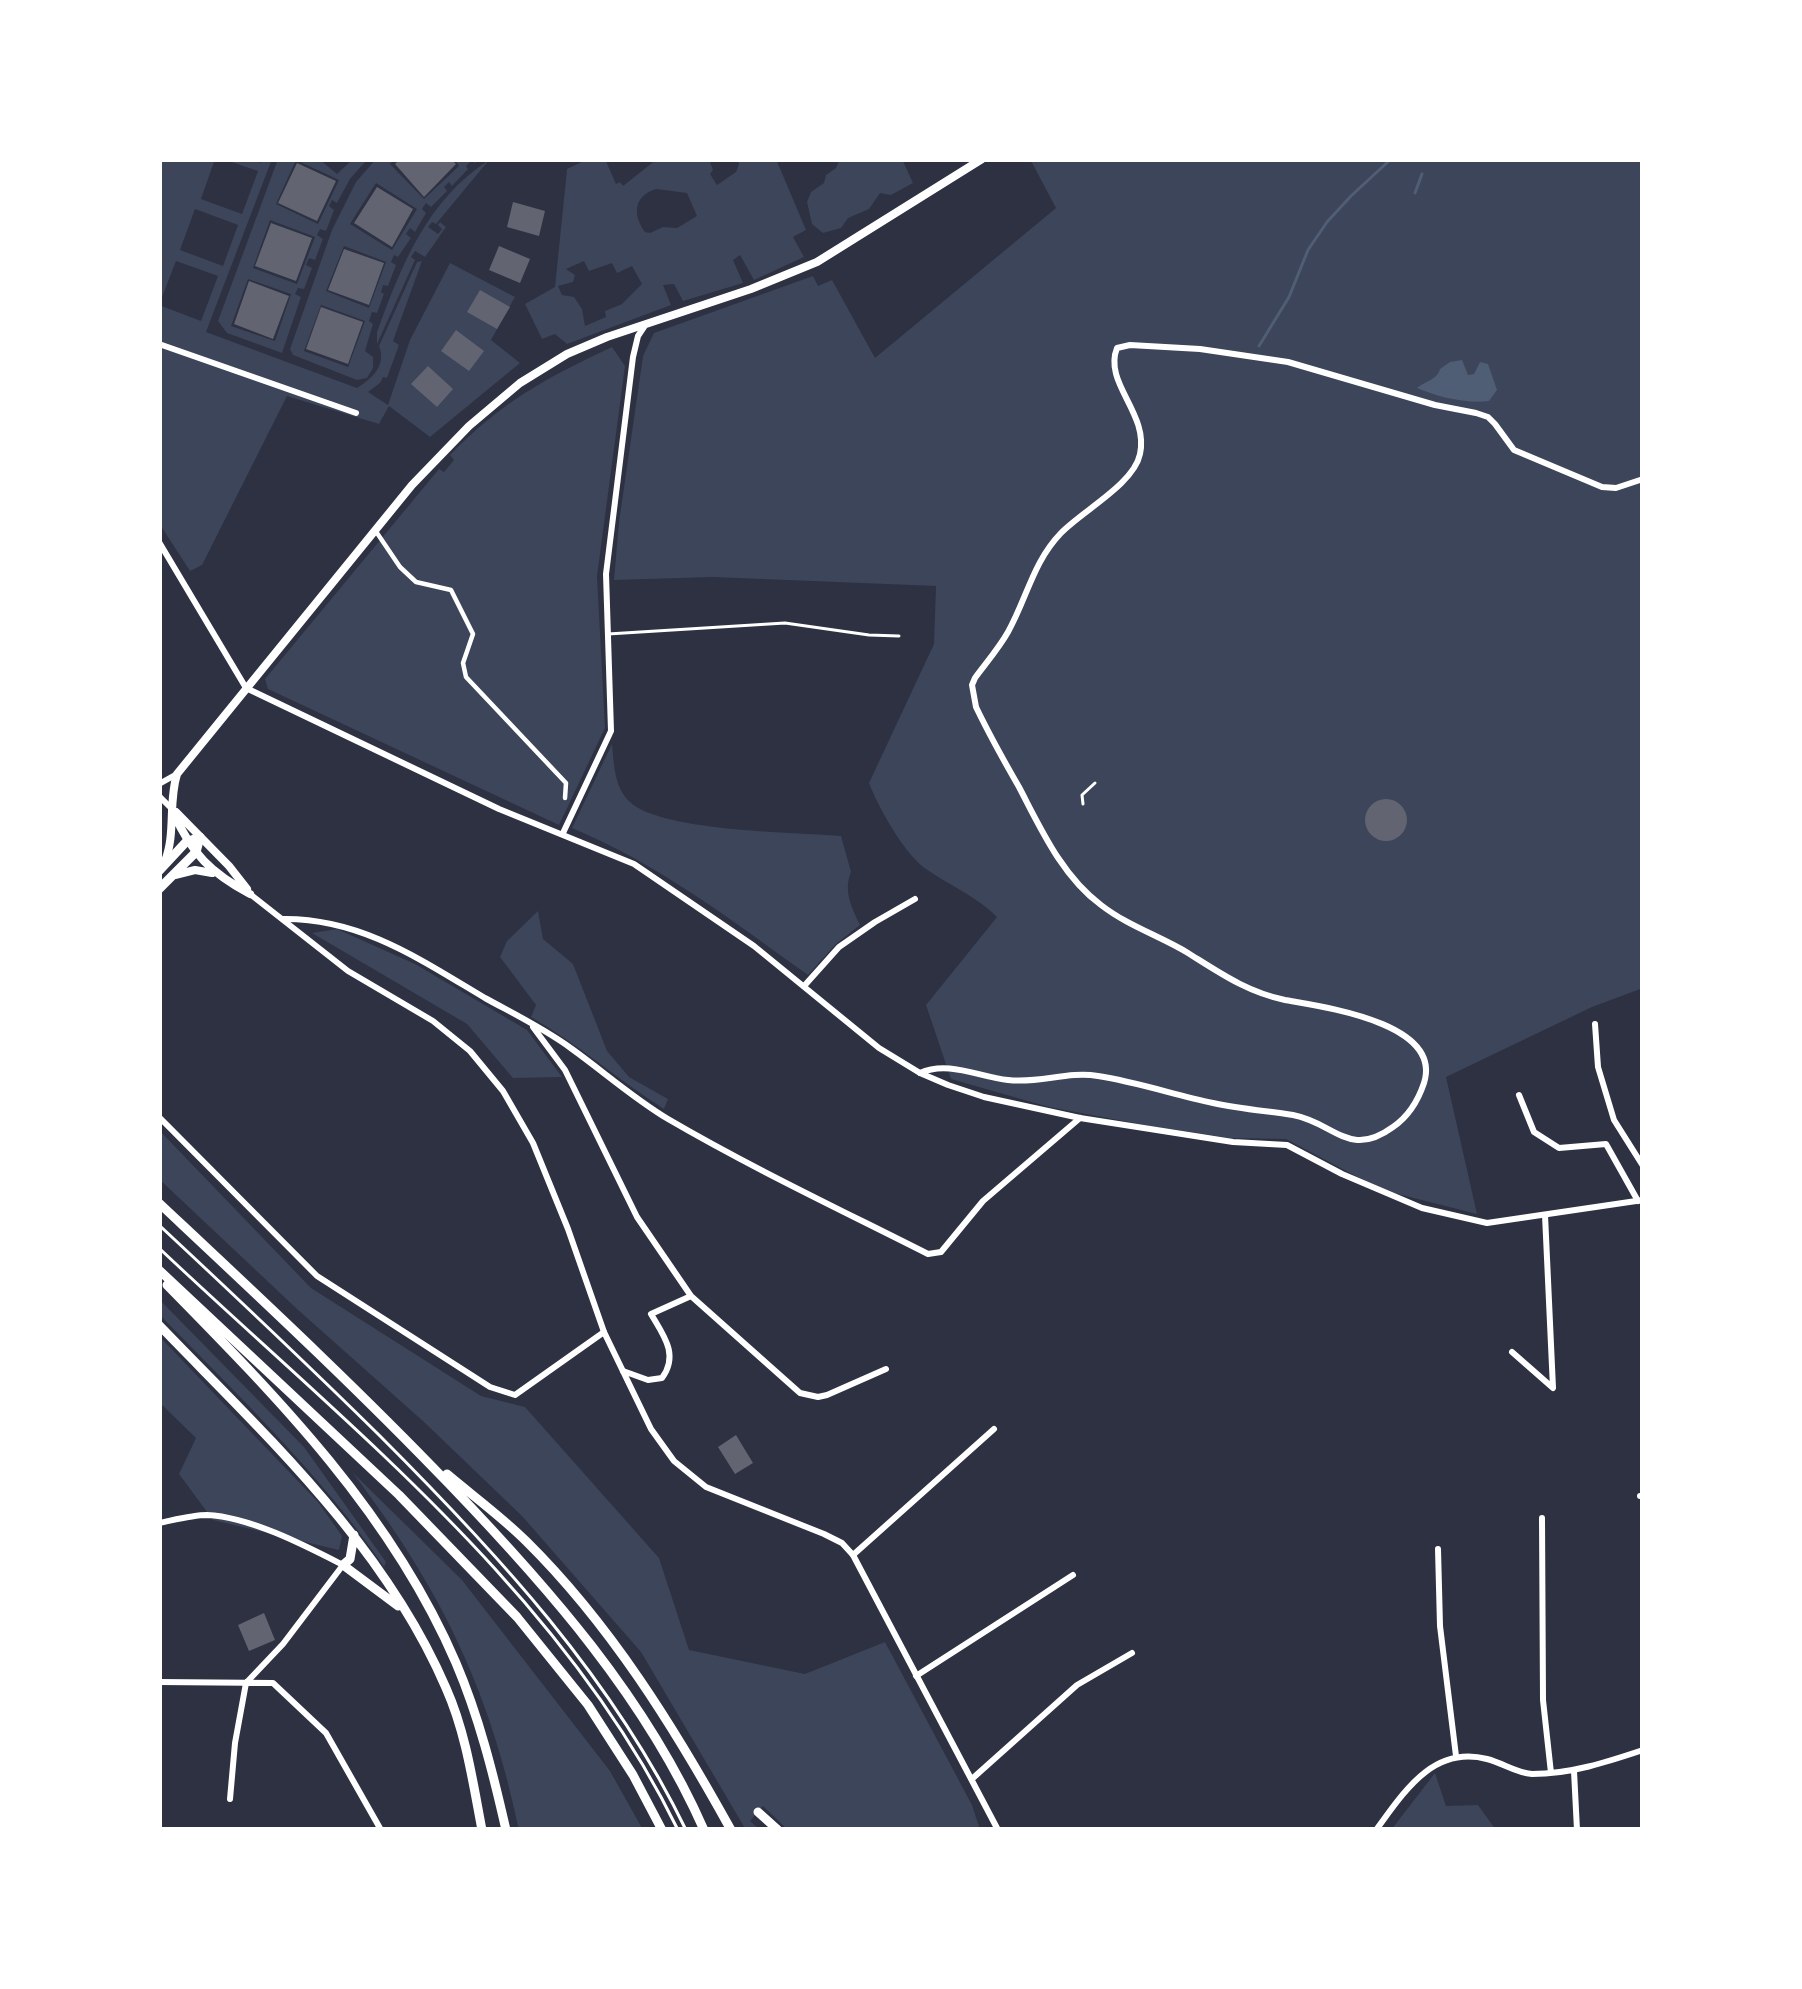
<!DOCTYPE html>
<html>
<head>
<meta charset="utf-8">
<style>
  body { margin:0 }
  #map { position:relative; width:1802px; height:1989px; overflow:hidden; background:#2d3142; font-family:"Fira Sans Condensed",sans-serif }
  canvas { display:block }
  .frame { position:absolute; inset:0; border:162px solid #fff; pointer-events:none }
</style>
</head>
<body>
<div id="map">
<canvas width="1802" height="1989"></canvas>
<div class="frame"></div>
</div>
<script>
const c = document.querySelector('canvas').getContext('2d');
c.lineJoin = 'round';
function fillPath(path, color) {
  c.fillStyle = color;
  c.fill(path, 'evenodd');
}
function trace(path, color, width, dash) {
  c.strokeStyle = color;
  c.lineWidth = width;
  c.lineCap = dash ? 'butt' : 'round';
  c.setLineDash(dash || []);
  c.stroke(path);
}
const green = new Path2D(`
  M159 159H215L201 199 242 214 258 171 223 159H253L261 163 264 159H272L206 332 357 388C371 379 387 366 379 346L417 262 422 261 393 341 399 345 387 378 383 377 380 383 368 392 388 405 410 340 450 263 515 297 491 340 520 363 430 437 389 406 379 424 287 396 202 565 190 571 159 523ZM195 209 238 225 223 266 180 250ZM176 261 218 276 201 321 159 305Z
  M278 159H319L337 174 353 159H362L365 162 350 179 337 203 332 200 329 206 334 210 326 231 320 229 317 235 323 239 315 260 309 258 306 265 312 268 304 289 298 288 295 294 301 297 282 353 227 333 218 321ZM296 160 339 180 318 224 276 204ZM270 220 315 237 297 284 253 268ZM248 279 291 294 275 341 231 326Z
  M376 159H395L390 164 424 199 459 166 454 159H480L475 163 471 161 466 166 468 169 452 186 449 182 444 187 447 191 431 207 426 203 422 209 426 213 415 232 410 228 406 234 411 238 398 257 394 255 391 262 396 265 388 286 383 285 381 292 384 294 377 313 372 312 369 321 373 324 365 351 373 357V368L367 378 357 380 293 355 290 349 332 230 356 182ZM376 183 417 209 392 250 350 224ZM344 246 386 262 369 308 326 291ZM321 305 365 321 348 367 304 351Z
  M588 159H605L616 184 620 182 623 186 657 159H709L713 170 710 174 717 185 736 172 739 164 737 159H776L806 230 793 237 804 257 754 280 740 255 733 260 743 283 683 301 674 284 663 285 671 305 567 344 555 334 542 339 525 304 555 287 567 169ZM656 189 687 193 697 216 677 228 663 227 650 233 645 232C632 214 634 196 656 189ZM584 261 589 271 612 263 617 273 632 266 642 284 622 304 605 311 606 317 585 326 582 309 574 297 562 295 558 286 573 282 575 275 566 269Z
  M840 159H902L913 183 891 195 880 193 869 209 848 218 841 228 823 233 812 224 807 202 811 192 824 183 826 175 836 168Z
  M1030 159H1643V988L1592 1007 1446 1077 1477 1214 1382 1190 1286 1139 1229 1138 1150 1126 1049 1107 951 1079 926 1005 997 917C976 896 950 886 926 869 905 855 878 807 869 783L934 644 936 586 713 577 614 580 619 522 643 356 654 333 813 276 818 286 832 280 875 358 1056 208Z
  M489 160 436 224 432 222 428 227 438 234 442 229 438 225 440 222 446 227 425 257 415 251 411 257 415 260 377 344V332C401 266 427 200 489 160Z
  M612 347 625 366 597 576 605 728 559 825 268 689 265 679 439 469 444 472 454 460 450 455C501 402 546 378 612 347Z
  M612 744C614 763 614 784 627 799 654 832 795 832 841 836L851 872C843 891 852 908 860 925L836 944 808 975C731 920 660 865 572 828Z
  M538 911 543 939 573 964 607 1051 629 1077 668 1099 664 1109C618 1080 578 1044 531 1017L536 1005 500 957 507 941Z
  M337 929 415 964 527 1030 562 1077 513 1078 467 1024 312 933Z
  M159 1130 311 1288 481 1396 525 1407 659 1558 689 1650 805 1674 885 1642 972 1805 980 1830H788L763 1806 750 1821 760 1830H746L641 1652 522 1516 424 1422 297 1309 159 1179Z
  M159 1299 304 1447 386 1562 384 1567C324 1477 234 1392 159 1314Z
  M159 1336 318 1502 342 1536 339 1550 213 1520 179 1474 196 1438 159 1402Z
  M352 1472 462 1580 610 1771 643 1830H519C489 1687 440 1588 352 1472Z
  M1435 1773 1446 1806 1478 1805 1496 1830H1391Z`);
const water = new Path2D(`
  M1462 360 1468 375 1474 374 1480 362 1488 364 1497 390 1489 401C1466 404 1438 397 1417 388 1425 381 1437 380 1440 369L1450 362Z`);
const stream = new Path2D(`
  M1415 193 1422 174
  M1259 346 1289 297 1308 250 1327 222 1351 196 1391 159`);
const building = new Path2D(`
  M400 159H451L456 164 424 197 395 164Z
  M297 163 336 181 317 221 278 203Z
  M377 187 413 209 392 247 354 223Z
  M513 202 545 211 539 236 507 227Z
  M271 223 312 238 296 281 255 266Z
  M499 246 530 259 520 283 489 270Z
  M344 249 384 263 369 305 328 290Z
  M249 281 289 296 273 339 234 324Z
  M480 290 510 307 497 329 467 312Z
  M321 307 363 322 348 364 306 349Z
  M456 330 484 351 469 371 441 351Z
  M428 366 453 389 437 407 411 384Z
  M1365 820a21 21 0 1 1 42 0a21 21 0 1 1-42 0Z
  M736 1435 753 1463 735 1474 718 1447Z
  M264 1613 275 1640 249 1651 238 1625Z`);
const path = new Path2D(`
  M1083 804 1082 795 1095 783`);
const service = new Path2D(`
  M608 634 785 623 869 635 899 636
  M159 1225C233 1294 306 1363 378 1434 497 1553 612 1677 686 1830
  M159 1248C347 1426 562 1592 678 1830`);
const pedestrian = new Path2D(`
  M375 530 400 567 416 582 451 590 473 634 463 663 466 677 566 783 565 798`);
const minor = new Path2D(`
  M159 344 356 413
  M159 542 246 688
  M563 833 611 731 606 574 633 357 638 336 644 327
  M283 919C361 918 421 960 485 998 514 1014 545 1029 572 1049 604 1072 633 1098 668 1119 752 1168 841 1210 928 1254L941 1252 983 1201 1080 1118
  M805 985 839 947 875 922 915 899
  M1595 1024 1598 1067 1614 1120 1643 1166
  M533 1027 565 1070 637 1217 691 1296 800 1393 818 1397 827 1395 886 1369
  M920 1073C948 1060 979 1077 1008 1080 1039 1084 1067 1071 1098 1076 1137 1082 1175 1095 1213 1103 1240 1109 1267 1111 1293 1115 1335 1123 1349 1159 1393 1127 1409 1116 1418 1101 1424 1083 1443 1023 1324 1007 1285 1000 1247 992 1220 973 1188 953 1160 936 1128 926 1101 905 1062 876 1041 829 1019 787 1004 761 989 734 976 707L972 685 975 678C986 663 999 648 1008 632 1027 598 1033 562 1061 533 1082 511 1134 484 1140 454 1149 413 1103 383 1117 348L1130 345 1200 349 1288 362 1435 405 1476 413 1488 417 1495 424 1514 450 1602 487 1616 488 1643 479
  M1519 1095 1534 1132 1559 1148 1606 1144 1638 1201
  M159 1117 317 1276 490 1387 515 1395 604 1332
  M1512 1352 1553 1388 1545 1215
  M623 1371 648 1380 662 1378C679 1355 664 1336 651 1314L691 1296
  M1640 1496H1643
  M1542 1518 1543 1700 1551 1773
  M159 1523C174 1520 192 1515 207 1515 250 1517 304 1545 343 1565L283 1644 246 1683
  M1438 1549 1440 1626 1456 1756
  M853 1555 994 1429
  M916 1676 1073 1575
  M159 1682 273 1683 326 1733 381 1830
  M1574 1771 1577 1830
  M973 1778 1077 1685 1132 1653
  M230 1799 235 1743 246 1683
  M1376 1830C1404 1792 1433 1745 1487 1759 1503 1763 1516 1773 1532 1774 1571 1774 1607 1762 1643 1750`);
const tertiary = new Path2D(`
  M246 688 499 809 634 864 754 946 879 1048 920 1073 948 1085 984 1097 1080 1118 1233 1142 1287 1145 1342 1174 1422 1208 1487 1223 1643 1200
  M159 784 177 774
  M159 796 170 807
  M250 894 348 971 433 1021 470 1051 503 1091 533 1143 568 1229 604 1332 651 1429 674 1461 706 1487 824 1534 842 1543 853 1555 998 1830`);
const secondary = new Path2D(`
  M176 812 229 866 247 889
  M174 814C192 854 211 873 250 894
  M165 861C176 833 168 803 177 774L412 485 469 426 520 383 567 354 607 337 751 289 817 262 982 159
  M175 875 195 870 212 873`);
const primary = new Path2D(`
  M159 871 186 842 200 837
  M159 889 196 852 200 837`);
const trunk = new Path2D(`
  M159 1203C257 1295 356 1387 449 1484 548 1587 646 1698 704 1830
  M159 1270 399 1495 517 1617 588 1705 633 1775 662 1830
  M167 1285C279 1399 392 1514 456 1663 479 1717 493 1773 506 1830
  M159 1325C266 1436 384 1544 446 1688 466 1733 473 1783 482 1830
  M447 1474C473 1496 502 1517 526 1541 610 1624 674 1727 731 1830
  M354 1535 350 1559 343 1565 398 1606
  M758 1812 778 1830`);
fillPath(green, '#3c4559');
fillPath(water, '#4f5d75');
trace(stream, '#4f5d75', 3);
fillPath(building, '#626471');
trace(path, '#fff', 3);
trace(service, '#fff', 3);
trace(pedestrian, '#fff', 4.5);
trace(minor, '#fff', 6);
trace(tertiary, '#fff', 6);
trace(secondary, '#fff', 8);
trace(primary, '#fff', 9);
trace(trunk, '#fff', 9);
</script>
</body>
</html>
